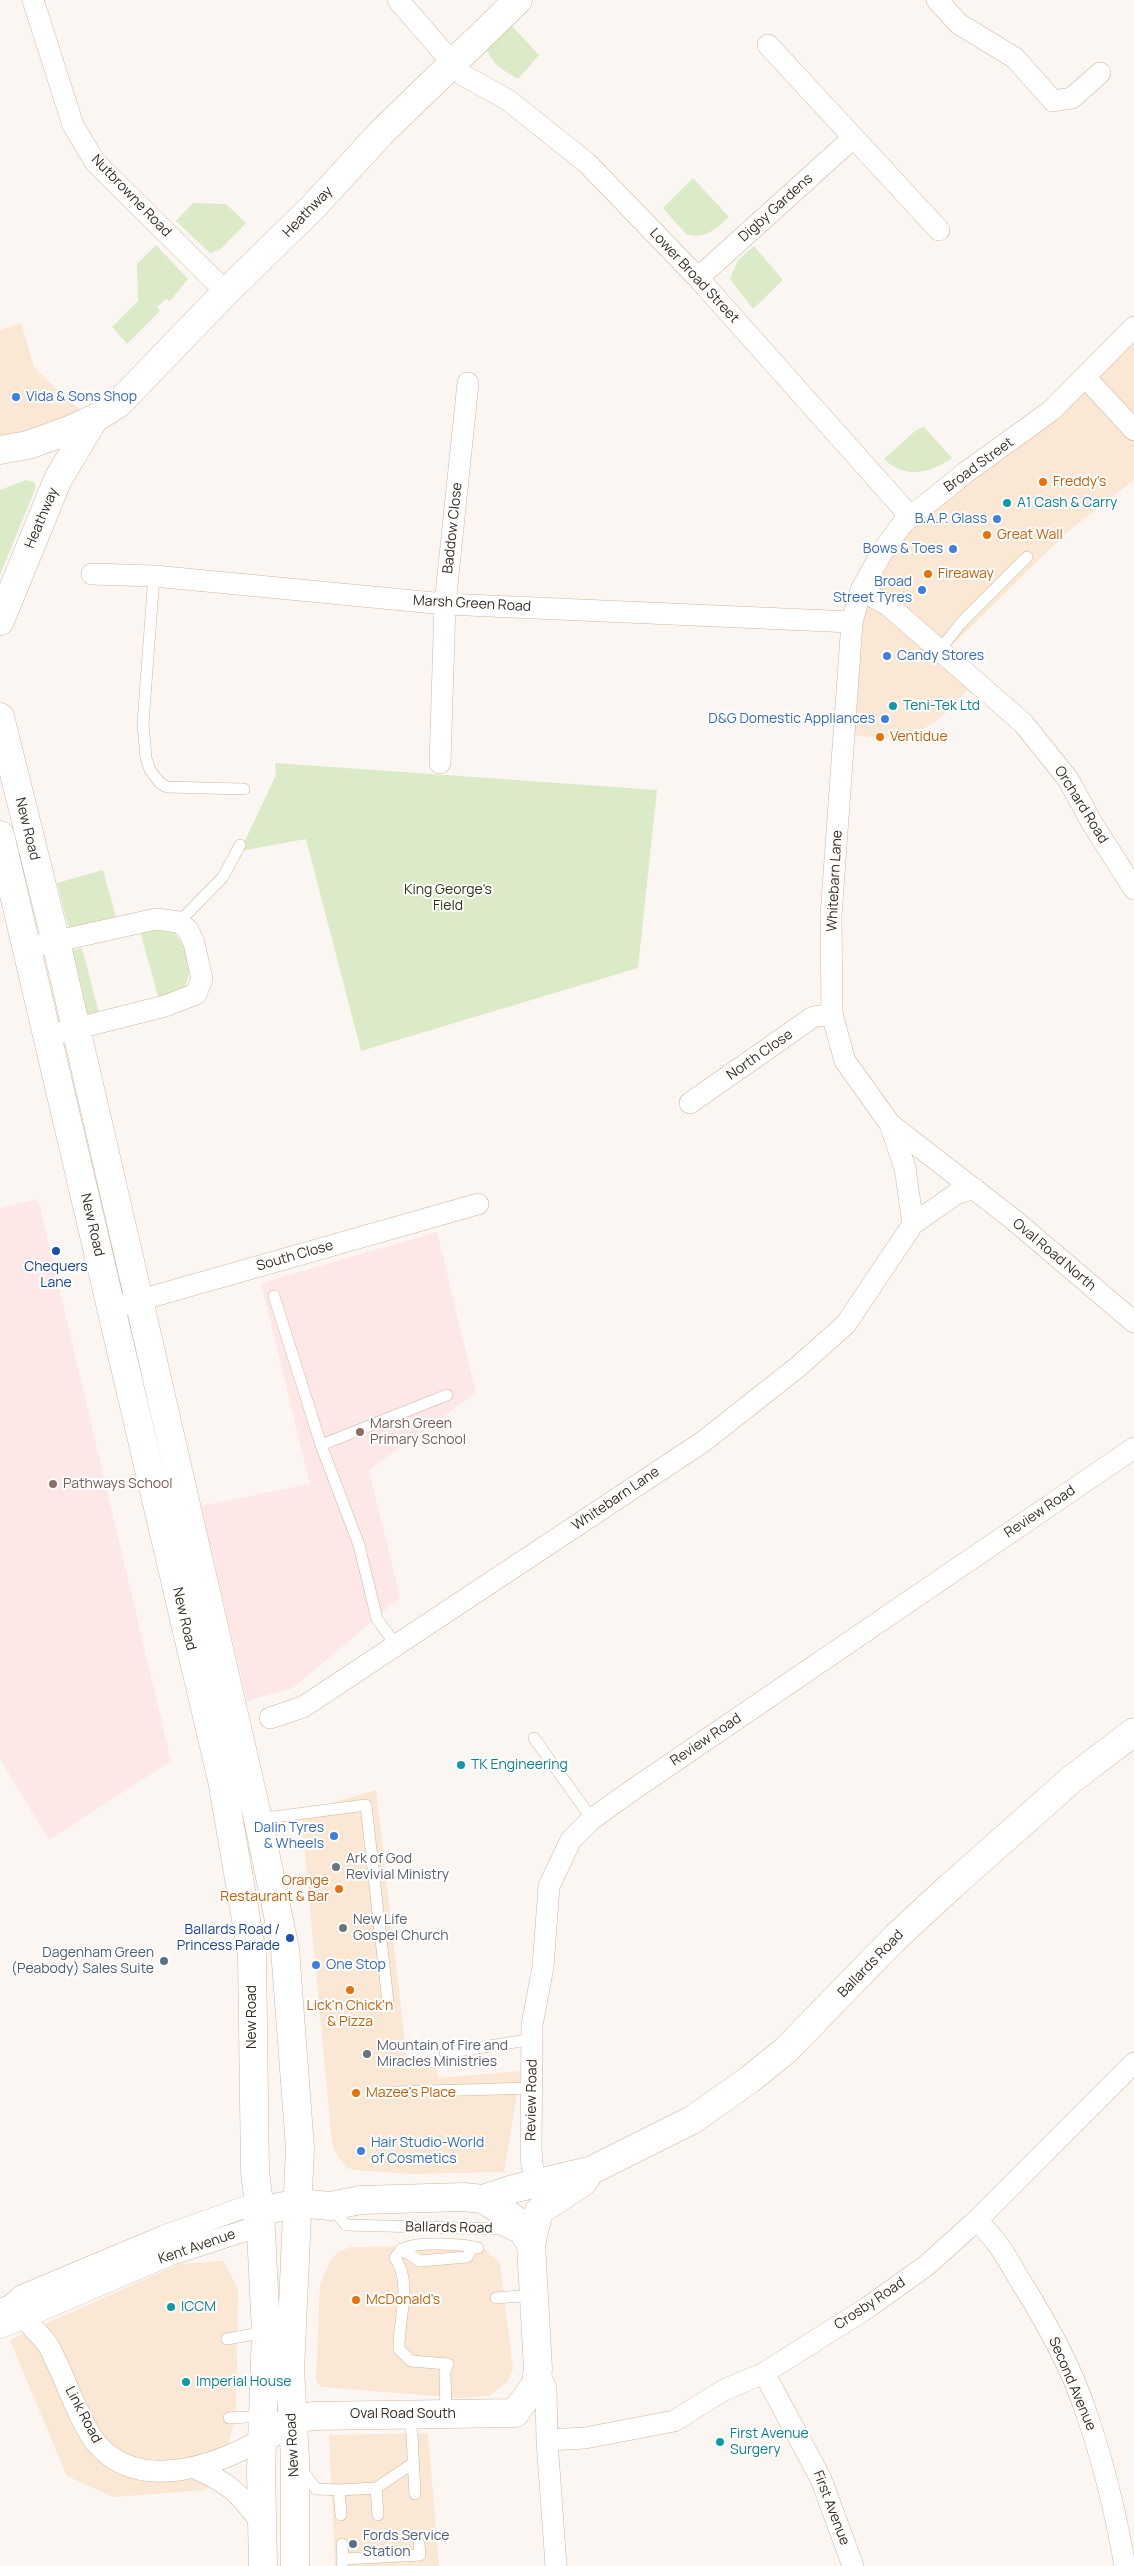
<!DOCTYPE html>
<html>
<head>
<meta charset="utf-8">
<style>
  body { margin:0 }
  canvas { display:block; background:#fbf6f1 }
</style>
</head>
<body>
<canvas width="1134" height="2566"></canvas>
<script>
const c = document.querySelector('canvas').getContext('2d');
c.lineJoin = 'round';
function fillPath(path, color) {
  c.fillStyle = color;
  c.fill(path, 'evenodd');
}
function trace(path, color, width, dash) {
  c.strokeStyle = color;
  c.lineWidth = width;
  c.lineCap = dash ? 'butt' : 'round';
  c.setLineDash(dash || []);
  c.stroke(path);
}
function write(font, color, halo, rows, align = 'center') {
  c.font = font + ' Manrope,sans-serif';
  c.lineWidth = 4;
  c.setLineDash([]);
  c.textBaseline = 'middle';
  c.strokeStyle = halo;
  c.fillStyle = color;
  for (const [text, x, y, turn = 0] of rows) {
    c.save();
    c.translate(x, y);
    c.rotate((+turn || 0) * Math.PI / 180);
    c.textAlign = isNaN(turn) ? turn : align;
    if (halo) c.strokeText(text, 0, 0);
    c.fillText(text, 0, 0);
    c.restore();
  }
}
const built = new Path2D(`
  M21 323 34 367 71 403 94 419 0 450V330Z
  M1134 327V480L1066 533 944 653 976 682 938 720 906 739 844 735 852 622 884 549Z
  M376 1790 408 2069 437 2067 438 2078 521 2071 504 2172 411 2174 354 2170 348 2168 338 2157 332 2143 301 1812Z
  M474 2246 485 2249 500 2263 513 2369 508 2381 489 2396 462 2398 321 2387 316 2380 320 2284 330 2261 338 2252 350 2247Z
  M223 2261 238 2289 236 2415 224 2459 206 2490 113 2497 67 2476 10 2340 179 2264Z
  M428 2433 439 2566H335L329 2435Z`);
const education = new Path2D(`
  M38 1199 171 1761 49 1840 0 1759V1208Z
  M437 1232 476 1393 369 1470 400 1598 293 1688 247 1701 201 1506 310 1484 261 1283Z`);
const green = new Path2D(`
  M511 25 539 55 518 79C504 71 493 65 487 50Z
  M693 178 729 217C716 229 705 240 686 234L663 208Z
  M193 203 226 204 246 223 220 250 210 253 176 221Z
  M156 245 188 279 170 301 166 299 157 307 160 311 127 344 112 327 138 301 137 264Z
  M754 246 783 280 753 309 730 279 738 260Z
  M924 427 952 458C929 474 905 479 884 459L916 430Z
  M26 480 34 482 36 487 0 575V490Z
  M275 763 657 790 638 968 361 1051 306 839 240 851 276 775Z
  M103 870 116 917 69 929 57 883Z
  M166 926C189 944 198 965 182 991L159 1000 140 931Z
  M82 948 99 1013 78 1018 61 953Z`);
const service = new Path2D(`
  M154 576 143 723 146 758 150 770 160 783 167 787 244 789
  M940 650 960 624 1027 557
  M179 922 223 877 240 845
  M274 1296 321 1445 359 1545 377 1619 396 1645
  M321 1445 447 1395
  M534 1738 592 1819
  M258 1819 366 1805 388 2002
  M445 2053 534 2039
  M396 2092 531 2088
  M330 2206 346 2225 500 2229 521 2239
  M401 2249 420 2261 467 2257 473 2247
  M496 2298 533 2295
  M227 2339 266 2332
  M408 2414 412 2434 415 2494
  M446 2415 445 2371 448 2364 411 2361 399 2349C398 2321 413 2282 395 2258 397 2255 400 2251 403 2249 416 2241 464 2244 478 2248
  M229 2418 263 2416
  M300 2467 316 2489 339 2490 341 2515
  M376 2488 378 2515
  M339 2490 376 2488 412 2464
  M342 2544 343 2559
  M342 2566 343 2559 420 2555 419 2544`);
const minor = new Path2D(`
  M33 0 73 125 95 162 226 292
  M398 0 463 75 508 100 587 163 698 278 910 516
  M937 0 959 24 1015 58 1053 101 1072 98 1100 73
  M768 45 939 230
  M698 278 853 138
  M1086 378 1134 430
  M92 574 154 576 445 604 852 622
  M861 590 889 606 1023 723 1068 779 1092 823 1134 889
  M440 763 445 604 468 383
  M26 948 156 919 179 922 188 930 194 943 202 979 196 994 165 1006 47 1036
  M690 1103 813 1017 832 1014
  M890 1124 1014 1220 1134 1322
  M913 1224 905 1168 890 1124 845 1061 832 1014 831 916 852 622 861 590 884 549 903 523 965 473 1052 410 1134 327
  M112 1308 478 1204
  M270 1718 303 1707 704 1441 799 1366 846 1324 913 1224 956 1194 974 1188
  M538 2183 532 2166 531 2148 532 2025 543 1967 549 1886 571 1840 592 1819 634 1789 1134 1448
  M976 2221C997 2238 1008 2260 1021 2282 1047 2323 1072 2368 1087 2415 1104 2464 1116 2515 1125 2566
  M26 2303C25 2328 35 2327 48 2345 52 2350 54 2359 58 2365 68 2387 82 2426 97 2444 139 2493 216 2466 262 2439
  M0 2310 11 2305 21 2296 164 2236 248 2206 260 2211 250 2229 170 2255 0 2328
  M538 2369 546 2389 547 2440 556 2566
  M764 2373 821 2479 853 2566
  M547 2440 585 2438 674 2421 724 2390 764 2373 867 2308 927 2265 976 2221 1134 2063
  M195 2468C230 2484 237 2491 260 2521`);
const secondary = new Path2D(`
  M260 2211 299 2203 330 2206 361 2200 464 2197 483 2199 513 2189 592 2170 692 2120 749 2080 786 2050 896 1937 950 1887 1072 1779 1134 1732
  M531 2244 539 2211 583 2182 587 2176
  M262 2439 291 2420 313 2416 515 2413 536 2384 538 2369 531 2244 516 2220 483 2199`);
const primary = new Path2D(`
  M0 450 28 445 67 431 94 419 118 404 226 292 312 208 381 133 518 0
  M0 621 58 479 94 419
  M0 717 56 942 139 1300 258 1819 285 1949 300 2148 290 2370 295 2459V2566
  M0 835 222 1780 252 1954 255 2172 260 2211 266 2332 261 2471 263 2566`);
const markers = [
  [16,397,5,"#3f7fe0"],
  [1043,482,5,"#e8710a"],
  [1007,503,5,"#0f9aa8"],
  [997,519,5,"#3f7fe0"],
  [987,535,5,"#e8710a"],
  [953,549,5,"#3f7fe0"],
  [928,574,5,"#e8710a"],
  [922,590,5,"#3f7fe0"],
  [887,656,5,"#3f7fe0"],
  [893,706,5,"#0f9aa8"],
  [885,719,5,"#3f7fe0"],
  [880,737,5,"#e8710a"],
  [56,1251,5,"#1a4fb4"],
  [360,1432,5,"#8d6e63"],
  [53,1484,5,"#8d6e63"],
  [461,1765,5,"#0f9aa8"],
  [334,1836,5,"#3f7fe0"],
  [336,1867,5,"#6b7280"],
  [339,1889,5,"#e8710a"],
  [343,1928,5,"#6b7280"],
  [290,1938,5,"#1a4fb4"],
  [164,1961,5,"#5c6f8a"],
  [316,1965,5,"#3f7fe0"],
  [350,1990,5,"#e8710a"],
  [367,2054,5,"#6b7280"],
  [356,2093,5,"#e8710a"],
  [361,2151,5,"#3f7fe0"],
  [356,2300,5,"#e8710a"],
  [171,2307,5,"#0f9aa8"],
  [186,2382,5,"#0f9aa8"],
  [720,2442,5,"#0f9aa8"],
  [353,2544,5,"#5c6f8a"]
];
const streetNames = [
  ["Nutbrowne Road",131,196,46],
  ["Digby Gardens",776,208,-42],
  ["Heathway",308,212,-46],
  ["Lower Broad Street",694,276,47],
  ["Broad Street",979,465,-36],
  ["Heathway",42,518,-67],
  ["Baddow Close",453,528,-84],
  ["Marsh Green Road",472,604,3],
  ["Orchard Road",1081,805,58],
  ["New Road",27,829,76],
  ["Whitebarn Lane",835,881,-87],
  ["North Close",760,1055,-35],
  ["New Road",92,1225,77],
  ["Oval Road North",1054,1255,40],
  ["South Close",295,1256,-16],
  ["Whitebarn Lane",616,1499,-34],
  ["Review Road",1040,1512,-34],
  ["New Road",184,1619,77],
  ["Review Road",706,1740,-34],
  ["Ballards Road",871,1964,-46],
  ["New Road",252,2017,-90],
  ["Review Road",532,2100,-89],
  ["Ballards Road",449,2228,1],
  ["Kent Avenue",197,2247,-19],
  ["Crosby Road",870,2304,-34],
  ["Second Avenue",1072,2384,67],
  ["Oval Road South",403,2414],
  ["Link Road",83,2415,62],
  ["New Road",293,2445,-93],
  ["First Avenue",831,2508,69]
];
const shopNames = [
  ["Vida & Sons Shop",26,397,"left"],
  ["B.A.P. Glass",987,519],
  ["Bows & Toes",943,549],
  ["Broad",912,582],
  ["Street Tyres",912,598],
  ["Candy Stores",897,656,"left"],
  ["D&G Domestic Appliances",875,719],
  ["Dalin Tyres",324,1828],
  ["& Wheels",324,1844],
  ["One Stop",326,1965,"left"],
  ["Hair Studio-World",371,2143,"left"],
  ["of Cosmetics",371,2159,"left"]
];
const foodNames = [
  ["Freddy's",1053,482],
  ["Great Wall",997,535],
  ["Fireaway",938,574],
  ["Ventidue",890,737],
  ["Orange",329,1881,"right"],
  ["Restaurant & Bar",329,1897,"right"],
  ["Lick'n Chick'n",350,2006,"center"],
  ["& Pizza",350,2022,"center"],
  ["Mazee's Place",366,2093],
  ["McDonald's",366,2300]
];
const cultureNames = [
  ["A1 Cash & Carry",1017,503],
  ["Teni-Tek Ltd",903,706],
  ["TK Engineering",471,1765],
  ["ICCM",181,2307],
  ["Imperial House",196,2382],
  ["First Avenue",730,2434],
  ["Surgery",730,2450]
];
const parkNames = [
  ["King George's",448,890],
  ["Field",448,906]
];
const transitNames = [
  ["Chequers",56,1267],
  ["Lane",56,1283],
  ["Ballards Road /",280,1930,"right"],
  ["Princess Parade",280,1946,"right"]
];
const educationNames = [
  ["Marsh Green",370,1424],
  ["Primary School",370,1440],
  ["Pathways School",63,1484]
];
const worshipNames = [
  ["Ark of God",346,1859],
  ["Revivial Ministry",346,1875],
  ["New Life",353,1920],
  ["Gospel Church",353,1936],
  ["Mountain of Fire and",377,2046],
  ["Miracles Ministries",377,2062]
];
const serviceNames = [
  ["Dagenham Green",154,1953],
  ["(Peabody) Sales Suite",154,1969],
  ["Fords Service",363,2536,"left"],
  ["Station",363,2552,"left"]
];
fillPath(built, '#fae7d4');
fillPath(education, '#fde7e7');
fillPath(green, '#dcebc7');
trace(service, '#d0b79f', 12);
trace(minor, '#d0b79f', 22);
trace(secondary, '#d0b79f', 29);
trace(primary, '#d0b79f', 29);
trace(service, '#fff', 11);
trace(minor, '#fff', 21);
trace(secondary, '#fff', 28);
trace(primary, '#fff', 28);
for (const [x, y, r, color] of markers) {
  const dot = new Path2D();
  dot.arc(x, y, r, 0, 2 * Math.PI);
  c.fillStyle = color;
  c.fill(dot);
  trace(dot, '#fff', 2);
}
write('14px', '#372d24', '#fff', streetNames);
write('14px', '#366cbe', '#fff', shopNames, 'right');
write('14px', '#c56008', '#fff', foodNames, 'left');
write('14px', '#0d838f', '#fff', cultureNames, 'left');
write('14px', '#2b390e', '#fff', parkNames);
write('14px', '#164399', '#fff', transitNames);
write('14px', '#785e54', '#fff', educationNames, 'left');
write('14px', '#5b616d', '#fff', worshipNames, 'left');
write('14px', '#4e5e75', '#fff', serviceNames, 'right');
</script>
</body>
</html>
